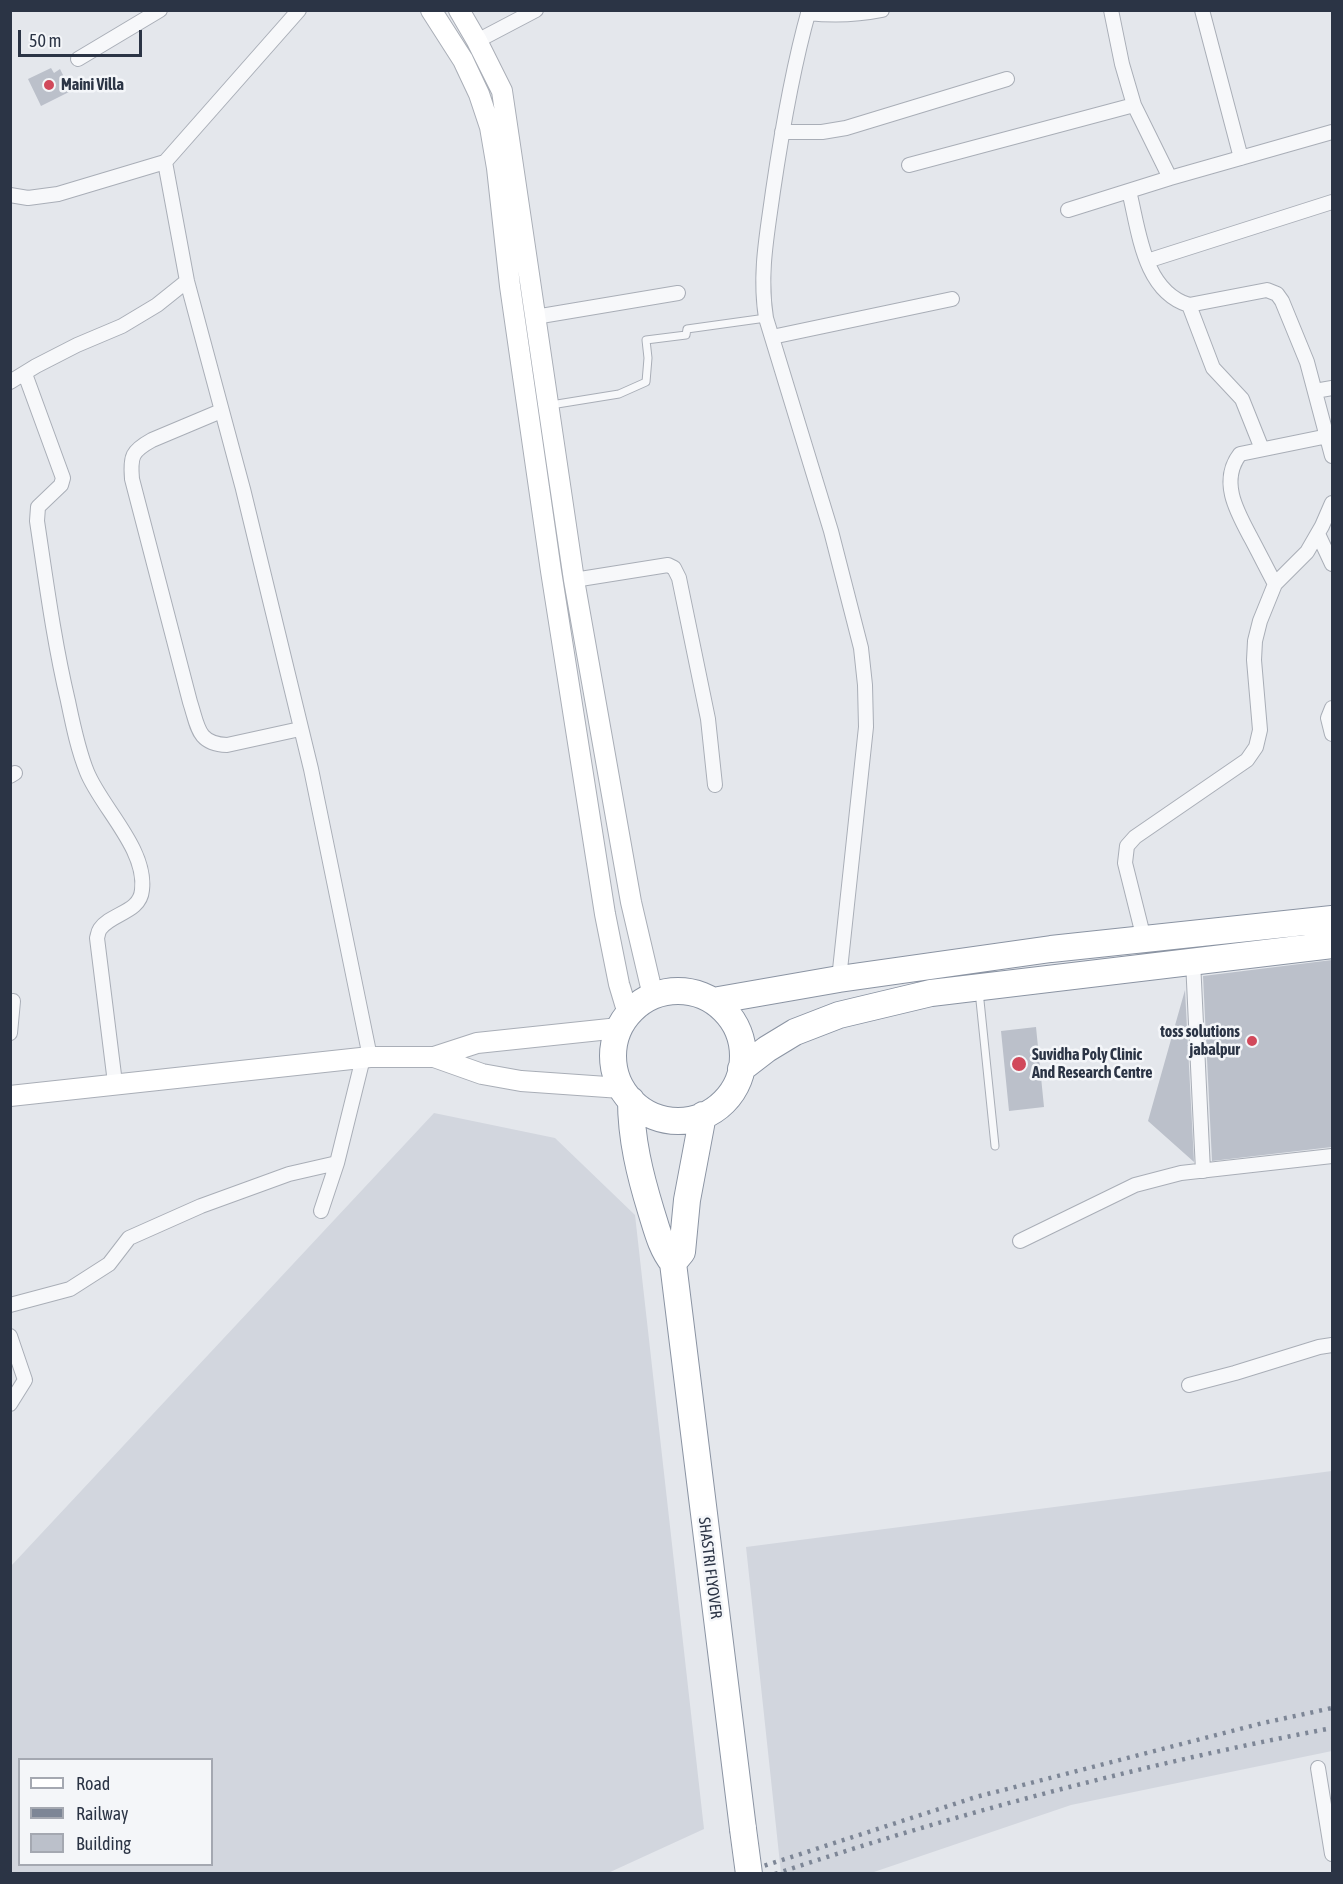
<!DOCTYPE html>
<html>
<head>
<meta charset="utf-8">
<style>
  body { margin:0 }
  #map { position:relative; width:1343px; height:1884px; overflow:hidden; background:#e4e7ec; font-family:"Asap Condensed",sans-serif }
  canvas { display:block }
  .frame { position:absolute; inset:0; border:12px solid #2b3445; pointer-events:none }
  .legend { position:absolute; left:18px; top:1758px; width:195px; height:108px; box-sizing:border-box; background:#f4f6f9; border:2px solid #a4a8b1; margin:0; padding:8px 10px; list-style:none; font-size:18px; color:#2b3445 }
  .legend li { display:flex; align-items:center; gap:12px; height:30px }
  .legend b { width:30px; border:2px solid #a4a8b1 }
  .scale { position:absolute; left:18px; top:30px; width:124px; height:27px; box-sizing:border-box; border:3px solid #2b3445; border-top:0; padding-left:8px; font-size:18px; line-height:21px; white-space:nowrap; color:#2b3445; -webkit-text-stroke:4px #f4f6f9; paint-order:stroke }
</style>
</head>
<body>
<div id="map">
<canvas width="1343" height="1884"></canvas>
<div class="frame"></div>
<ul class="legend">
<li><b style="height:8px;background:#fff"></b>Road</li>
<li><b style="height:8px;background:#7d8696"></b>Railway</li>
<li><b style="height:16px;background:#bbc0ca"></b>Building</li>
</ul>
<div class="scale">50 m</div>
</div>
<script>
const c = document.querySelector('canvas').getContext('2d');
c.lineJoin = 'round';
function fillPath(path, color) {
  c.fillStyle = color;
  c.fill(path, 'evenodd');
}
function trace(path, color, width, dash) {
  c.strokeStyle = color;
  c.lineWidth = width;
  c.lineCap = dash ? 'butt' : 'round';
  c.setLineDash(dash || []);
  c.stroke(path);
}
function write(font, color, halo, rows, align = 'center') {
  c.font = font + ' "Asap Condensed",sans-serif';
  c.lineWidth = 5;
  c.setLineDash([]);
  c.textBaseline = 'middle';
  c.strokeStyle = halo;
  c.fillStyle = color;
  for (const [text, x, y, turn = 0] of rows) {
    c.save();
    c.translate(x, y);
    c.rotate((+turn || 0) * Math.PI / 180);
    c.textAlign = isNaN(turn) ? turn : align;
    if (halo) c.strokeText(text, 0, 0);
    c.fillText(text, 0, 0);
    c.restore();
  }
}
const built = new Path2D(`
  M434 1113 555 1138 635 1215 704 1829 608 1873H11V1566ZM20 1760H212V1864H20Z
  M1332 1471V1751L1071 1805 871 1873H781L746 1547Z`);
const building = new Path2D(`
  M51 68 54 73 60 69 71 91 41 106 28 79Z
  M1332 960V1147L1212 1161 1203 976Z
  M1185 990 1194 1162 1148 1121Z
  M1036 1027 1044 1107 1009 1111 1001 1031Z`);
const lane = new Path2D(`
  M551 405 619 394 646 382 648 358 646 340 686 335 687 329 766 318
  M979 991 995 1146`);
const street = new Path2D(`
  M299 10 165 162 187 281 243 489 311 769 370 1057
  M809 10C792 70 782 130 773 191 767 235 759 274 766 318L831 531 861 648 865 685 866 727 839 979
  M1111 10 1122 64 1134 105 1170 178
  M1202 10 1241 158
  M808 13C834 16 857 15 882 10
  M477 41 536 10
  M78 59 160 10
  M782 132H822L846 128 1007 79
  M909 165 1134 105
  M1129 191C1139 230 1143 291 1189 305L1267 290 1277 294 1282 301 1307 362 1332 456
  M10 195 28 198 58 194 165 162
  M1068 210 1170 178 1332 132
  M1147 261 1332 202
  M1189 305 1213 368 1242 399 1262 449
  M535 317 678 293
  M772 337 952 299
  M25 374 63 478 61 485 38 507 37 521C46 581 54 642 68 701 73 725 78 750 87 772 101 807 147 849 142 890 140 913 111 913 100 929 98 932 98 935 97 938L115 1083
  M10 382 36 366 77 345 122 326 157 305 187 281
  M1315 391 1332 388
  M221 411 152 440C132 451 130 456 132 479L190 702C198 726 197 744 227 745L300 729
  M1318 534 1332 564
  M574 580 668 565 674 568 679 578 708 719 715 785
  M1275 584C1267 569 1259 553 1251 538 1237 512 1219 481 1240 454L1328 436
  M1332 708 1328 718 1332 734
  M10 776 15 773
  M1144 939 1125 863 1127 846 1135 837 1247 760 1256 747 1260 730 1254 660 1255 641 1260 621 1275 584 1307 552 1322 526 1332 503
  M1193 961 1203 1171
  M10 1033 13 1001
  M321 1211 337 1163 363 1058
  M1020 1241 1135 1185 1181 1173 1332 1156
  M10 1305 70 1289 109 1264 129 1238 201 1206 289 1174 337 1163
  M10 1336 25 1380 10 1404
  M1189 1385 1235 1373 1319 1347 1332 1345
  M1318 1768 1332 1854`);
const secondary = new Path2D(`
  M431 10 463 60 479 94 490 127 497 168 510 286 551 571 605 914 619 984 628 1014
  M459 10 477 41 502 91 574 580 631 902 653 996
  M434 1057 482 1074 521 1081 621 1088
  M10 1096 370 1057H434L477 1043 619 1028`);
const highway = new Path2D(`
  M613 1056a65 65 0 1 1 130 0a65 65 0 1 1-130 0Z
  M713 1001 839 979 1051 949 1332 919
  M741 1069 767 1049 795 1032 839 1015 931 993 1332 945
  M631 1100C631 1139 640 1175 651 1211 657 1230 661 1248 673 1263
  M673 1263 743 1829
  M673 1263 682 1252 687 1200 703 1115`);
const rail = new Path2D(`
  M739 1874 976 1797 1263 1723 1332 1708
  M775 1874C958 1813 1144 1764 1332 1728`);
const highwayBridge = new Path2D(`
  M743 1829 749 1874`);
const markers = [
  [49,85,6,"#d1495b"],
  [1252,1041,6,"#d1495b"],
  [1019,1064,8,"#d1495b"]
];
const poiNames = [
  ["Maini Villa",61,85],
  ["toss solutions",1240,1032,"right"],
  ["jabalpur",1240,1050,"right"],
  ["Suvidha Poly Clinic",1032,1055],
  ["And Research Centre",1032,1073]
];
const streetNames = [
  ["SHASTRI FLYOVER",710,1568,83]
];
fillPath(built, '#d2d6de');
fillPath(building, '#bbc0ca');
trace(lane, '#a9aeb7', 9);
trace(street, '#a9aeb7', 16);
trace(secondary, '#a9aeb7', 22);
trace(highway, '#8b94a3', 28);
trace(lane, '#f7f8fa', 7);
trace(street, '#f7f8fa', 14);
trace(secondary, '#fff', 20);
trace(highway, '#fff', 26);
trace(rail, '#7d8696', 4.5, [3, 6]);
trace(highwayBridge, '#8b94a3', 28, []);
trace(highwayBridge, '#fff', 26);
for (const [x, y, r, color] of markers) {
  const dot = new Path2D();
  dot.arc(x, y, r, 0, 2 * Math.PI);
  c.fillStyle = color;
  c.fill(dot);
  trace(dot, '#f4f6f9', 2);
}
write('bold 16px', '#2b3445', '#f4f6f9', poiNames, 'left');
write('16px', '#2b3445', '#f4f6f9', streetNames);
</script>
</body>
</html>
